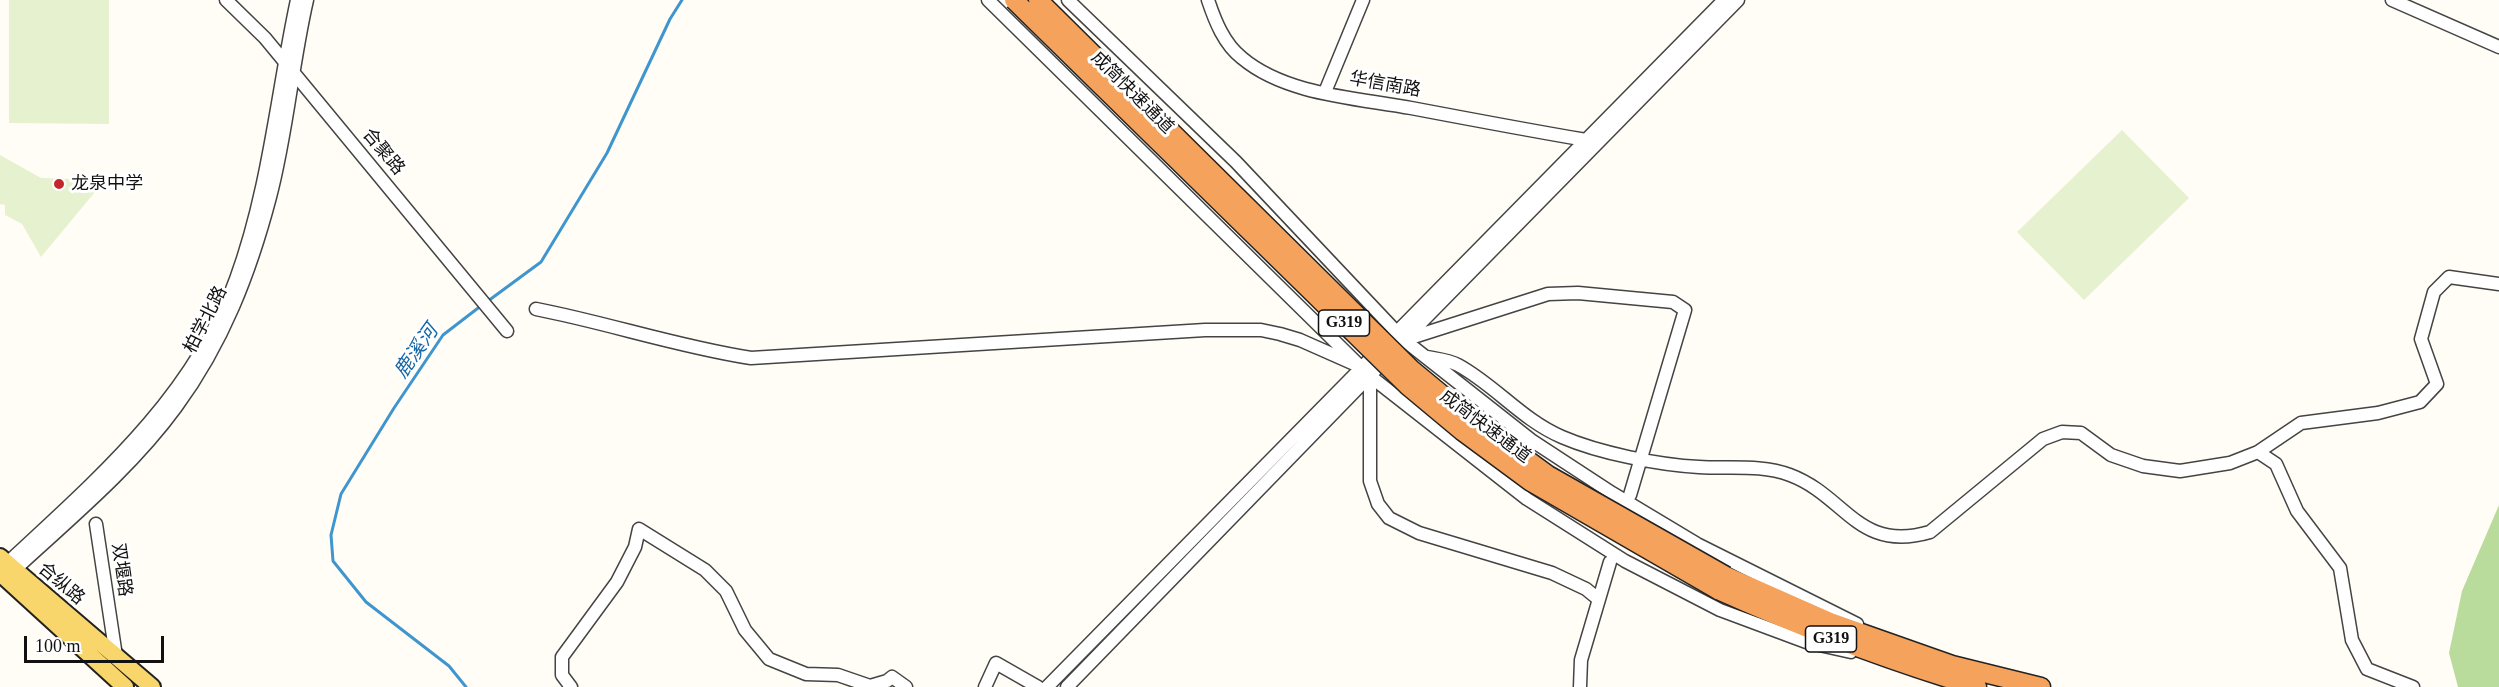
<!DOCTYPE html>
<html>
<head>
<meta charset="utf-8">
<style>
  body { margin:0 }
  #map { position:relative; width:2499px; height:687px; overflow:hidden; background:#fffdf5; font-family:"Times New Roman",serif }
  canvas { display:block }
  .scale { position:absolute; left:24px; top:636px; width:140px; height:27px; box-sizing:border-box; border:3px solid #111; border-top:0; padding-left:8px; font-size:18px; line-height:21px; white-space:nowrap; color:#111; -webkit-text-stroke:4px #fff; paint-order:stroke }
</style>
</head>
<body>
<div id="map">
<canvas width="2499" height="687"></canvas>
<div class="scale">100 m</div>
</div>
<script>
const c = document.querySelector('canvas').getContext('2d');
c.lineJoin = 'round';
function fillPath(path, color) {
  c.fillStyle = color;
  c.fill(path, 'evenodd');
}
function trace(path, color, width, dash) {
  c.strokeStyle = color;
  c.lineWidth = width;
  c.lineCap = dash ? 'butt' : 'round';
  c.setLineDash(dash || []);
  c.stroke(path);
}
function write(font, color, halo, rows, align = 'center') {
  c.font = font + ' "Times New Roman","Noto Sans SC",serif';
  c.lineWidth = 6;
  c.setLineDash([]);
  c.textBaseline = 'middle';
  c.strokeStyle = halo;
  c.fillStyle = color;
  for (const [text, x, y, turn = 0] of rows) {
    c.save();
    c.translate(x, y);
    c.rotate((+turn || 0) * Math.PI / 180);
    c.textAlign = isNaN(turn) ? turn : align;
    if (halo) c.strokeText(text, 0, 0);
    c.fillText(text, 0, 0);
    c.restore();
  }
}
const forest = new Path2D(`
  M2499 505V687H2458L2449 653 2462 591Z`);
const pitch = new Path2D(`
  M9 0H109V124L9 123Z
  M2122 130 2189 198 2084 300 2017 232Z
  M0 155 41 178 105 180 41 257 22 224 5 215V205L0 204Z`);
const stream = new Path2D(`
  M488 301 541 262 607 153 670 19 682 0
  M466 687 449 666 366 602 333 561 331 535 341 494 394 408 443 335 482 305`);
const minor = new Path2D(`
  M226 0 265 38 507 331
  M988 0 1370 376 1527 499 1625 561 1720 610 1806 642 1851 652
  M1068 0 1236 162 1404 340 1531 440 1612 493 1697 544 1857 624
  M1208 0C1215 21 1224 44 1242 58 1286 95 1357 98 1411 108 1469 119 1527 130 1586 140L1589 143
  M2392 0 2499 47
  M1325 92 1363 0
  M536 309C608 323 679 347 751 358L1205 330H1261L1280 334 1300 340 1352 363
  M1392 337 1724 0
  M1407 339 1548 294 1578 293 1673 302 1685 310 1630 495
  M1400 344 1738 0
  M1427 357C1437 359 1449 360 1458 365 1495 385 1522 420 1562 437 1599 453 1659 465 1699 467 1729 469 1761 464 1790 475 1846 496 1858 553 1930 532L2043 439 2062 432 2081 433 2111 455 2143 466 2180 471 2230 463 2258 452 2301 423 2378 413 2420 402 2437 384 2421 339 2434 292 2449 277 2499 284
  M1370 376V481L1378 504 1389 518 1419 533 1552 573 1586 589 1597 598
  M2258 452 2276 464 2297 511 2340 568 2352 640 2367 669 2413 687
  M96 524 116 656
  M2 568C93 483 193 399 236 279 269 189 277 93 297 0
  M9 575C66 522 130 470 176 407 223 343 250 273 270 197 287 133 292 65 307 0
  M571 687 562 675V657L617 582 635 547 639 529 705 570 726 591 745 630 769 659 806 674 838 675 870 686 887 681 892 677 906 687
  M985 687 996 663 1038 687
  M1047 687 1380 349
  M1067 687 1388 357
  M1580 687 1581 660 1610 562`);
const major = new Path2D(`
  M0 557 152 687
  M0 573 125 687`);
const highway = new Path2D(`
  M1726 576 1830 622 1952 665 2041 687
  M1718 590C1805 629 1886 660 1977 687`);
const highwayBridge = new Path2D(`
  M1014 0 1408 386 1462 431 1531 482 1718 590
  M1038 0 1411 369 1469 417 1548 475 1726 576`);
const markers = [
  [59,184,6,"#c4262e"]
];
const shields = [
  [1344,323,51],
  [1831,639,51]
];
const shieldNames = [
  ["G319",1344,323],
  ["G319",1831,639]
];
const streetNames = [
  ["华信南路",1385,85,10],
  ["成简快速通道",1132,93,45],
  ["合聚路",383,152,50],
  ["柏学北路",206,320,-63],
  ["成简快速通道",1485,427,37],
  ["双堰路",121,570,82],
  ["合纵路",61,584,40]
];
const poiNames = [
  ["龙泉中学",71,184]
];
const waterNames = [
  ["鹿溪河",417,352,-55]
];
fillPath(forest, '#b9dc9c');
fillPath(pitch, '#e6f2cf');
trace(stream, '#3f96cf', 3);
trace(minor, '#444', 15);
trace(major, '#222', 20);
trace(highway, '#222', 21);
trace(minor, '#fff', 12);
trace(major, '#f9d66b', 16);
trace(highway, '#f5a25d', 18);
trace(highwayBridge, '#222', 21, []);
trace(highwayBridge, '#f5a25d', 18);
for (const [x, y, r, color] of markers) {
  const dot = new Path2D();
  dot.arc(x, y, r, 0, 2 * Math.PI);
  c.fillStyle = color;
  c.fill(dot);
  trace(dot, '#fff', 2);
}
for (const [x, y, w] of shields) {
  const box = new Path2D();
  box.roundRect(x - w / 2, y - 13, w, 26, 4.5);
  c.fillStyle = '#fff';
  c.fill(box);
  trace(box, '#111', 1.5);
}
write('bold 16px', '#111', null, shieldNames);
write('18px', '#111', '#fff', streetNames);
write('18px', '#111', '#fff', poiNames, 'left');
write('italic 20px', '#1768a6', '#fff', waterNames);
</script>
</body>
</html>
